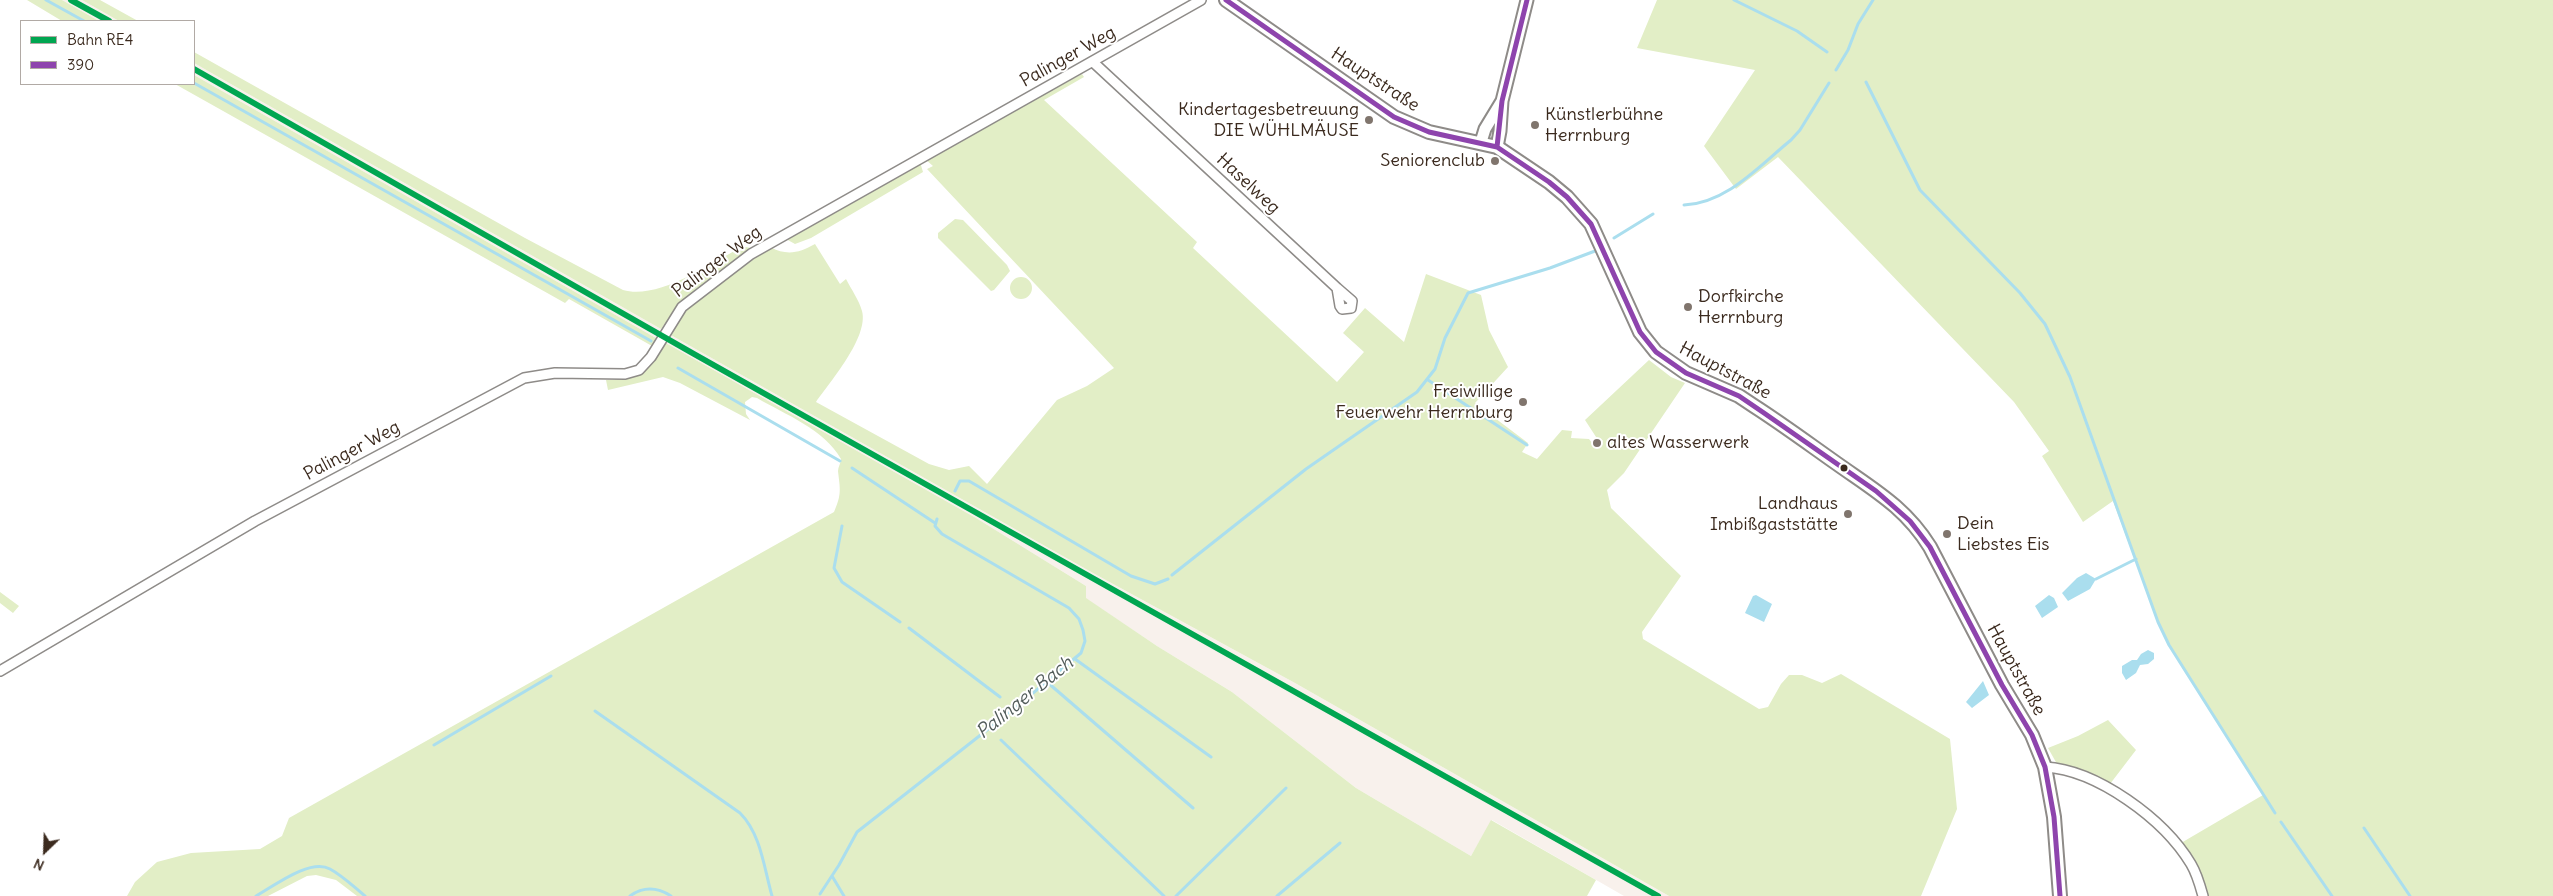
<!DOCTYPE html>
<html>
<head>
<meta charset="utf-8">
<style>
  body { margin:0 }
  #map { position:relative; width:2553px; height:896px; overflow:hidden; background:#fff; font-family:Delius,sans-serif }
  canvas { display:block }
  .legend { position:absolute; left:20px; top:20px; width:175px; height:65px; box-sizing:border-box; background:#fff; border:1px solid #b1aaa5; margin:0; padding:6px 9px; list-style:none; font-size:15px; color:#3b2a1e }
  .legend li { display:flex; align-items:center; gap:10px; height:25px }
  .legend b { width:25px; border:1px solid #b1aaa5 }
  .north { position:absolute; left:20px; top:826px; width:50px; height:50px; -webkit-text-stroke:4px #fff; paint-order:stroke; rotate:204deg; font-size:14px; font-weight:700; line-height:20px; text-align:center; color:#3b2a1e }
  .north::after { content:''; display:block; margin:auto; width:18px; height:22px; background:#3b2a1e; clip-path:polygon(50% 0,100% 100%,50% 72%,0 100%) }
</style>
</head>
<body>
<div id="map">
<canvas width="2553" height="896"></canvas>
<ul class="legend">
<li><b style="height:6px;background:#00a651"></b>Bahn RE4</li>
<li><b style="height:6px;background:#8e44ad"></b>390</li>
</ul>
<div class="north">N</div>
</div>
<script>
const c = document.querySelector('canvas').getContext('2d');
c.lineJoin = 'round';
function fillPath(path, color) {
  c.fillStyle = color;
  c.fill(path, 'evenodd');
}
function trace(path, color, width, dash) {
  c.strokeStyle = color;
  c.lineWidth = width;
  c.lineCap = dash ? 'butt' : 'round';
  c.setLineDash(dash || []);
  c.stroke(path);
}
function write(font, color, halo, rows, align = 'center') {
  c.font = font + ' Delius,sans-serif';
  c.lineWidth = 4;
  c.setLineDash([]);
  c.textBaseline = 'middle';
  c.strokeStyle = halo;
  c.fillStyle = color;
  for (const [text, x, y, turn = 0] of rows) {
    c.save();
    c.translate(x, y);
    c.rotate((+turn || 0) * Math.PI / 180);
    c.textAlign = isNaN(turn) ? turn : align;
    if (halo) c.strokeText(text, 0, 0);
    c.fillText(text, 0, 0);
    c.restore();
  }
}
const built = new Path2D(`
  M62 0H82L119 21H99Z
  M194 63 661 329 656 338 194 75Z
  M669 334 1093 573 1295 683 1669 896H1624L1492 820 1471 856 1356 788 1232 692 1157 646 1085 598 1086 586 976 518 664 342Z`);
const green = new Path2D(`
  M27 0H62L99 21H62Z
  M82 0H100L138 21H119Z
  M1657 0H2553V896H2206L2181 843 2263 795 2169 645 2158 622 2113 501 2083 522 2042 456 2049 451 2014 402 1778 157 1736 189 1704 146 1755 70 1637 48Z
  M194 52 525 238 623 290C656 300 708 266 736 250L746 247 751 248 680 302 661 329 194 63Z
  M1082 74 1084 77 1044 100 1197 242 1193 248 1337 382 1364 352 1343 333 1365 308 1404 342 1426 274 1481 295 1489 330 1508 367 1475 403 1528 443 1522 452 1537 459 1562 430 1572 431 1571 438 1589 439 1596 448 1603 441 1600 438 1598 440 1585 420 1649 360 1671 377 1685 383 1624 473 1607 490 1611 508 1681 576 1642 632 1643 639 1759 709 1768 707 1781 684 1789 675H1802L1822 683 1841 674 1950 739 1957 809 1921 896H1669L1295 683 1093 573 669 334 688 308 770 247C787 256 799 253 815 244L840 284 846 279C851 289 859 300 862 311 869 337 830 382 816 402L929 464 949 470 969 466 987 484 1057 400 1087 386 1114 368 927 169 933 166 925 159Z
  M194 75 656 338 652 346 569 299 565 303 175 84H194Z
  M920 162 923 172 811 238 795 244 786 239Z
  M955 219 963 220 1007 265 1010 271 994 290 991 291 938 238V233Z
  M1010 288a11 11 0 1 1 22 0a11 11 0 1 1-22 0Z
  M664 342 976 518 1086 586V598L1157 646 1232 692 1356 788 1471 856 1491 820 1596 880 1587 896H357L336 880 316 875 307 876 268 896H127L135 882 157 862 191 853 260 849 282 836 289 818 834 512C842 494 840 489 838 471 838 467 841 463 841 459 824 429 786 415 757 398L752 397 745 402 746 414 750 420 680 383 663 377 608 390 606 380C642 379 647 372 664 342Z
  M0 592 19 606 13 613 0 603Z
  M2108 720 2136 750 2110 784 2057 764 2048 748 2078 736Z`);
const water = new Path2D(`
  M2086 573 2096 579 2090 589 2068 601 2062 593 2077 578Z
  M1756 595 1772 604 1764 622 1745 613 1753 596Z
  M2049 595 2054 598 2058 607 2042 618 2035 606Z
  M2148 650 2154 653V659L2148 664 2140 665 2136 673 2126 680 2122 673V666L2132 660H2137L2141 654Z
  M1983 681 1989 695 1972 708 1966 702Z`);
const stream = new Path2D(`
  M46 0 84 21
  M1734 0 1797 31 1827 52
  M1836 70 1848 50 1858 24 1873 0
  M1866 82 1920 190 2020 293 2045 324 2070 377 2158 622 2169 645 2275 813
  M194 83 651 341
  M1684 205C1727 203 1759 166 1791 140L1800 130 1829 83
  M1614 238 1653 214
  M678 368 840 461
  M1428 380 1527 445
  M852 468 935 523
  M955 491 960 481H969L1131 576 1155 584 1168 579
  M842 526 834 568 842 582 900 622
  M1172 575 1306 469 1417 392 1435 369 1445 338 1468 293 1550 268 1595 251
  M2096 579 2136 559
  M909 628 1000 697
  M1075 659 1211 757
  M1047 682 1193 808
  M595 711 740 813C761 834 764 868 772 896
  M1001 740 1164 896
  M434 745 551 676
  M2281 822 2332 896
  M2364 828 2410 896
  M832 876 844 896
  M820 894 839 865 857 832 1015 708 1081 653 1085 641 1083 630 1079 619 1069 608 942 534 935 526 937 519
  M256 896C274 886 310 858 330 869 343 876 354 887 365 896
  M630 896C644 886 657 887 671 896
  M1176 896 1286 788
  M1277 896 1340 843`);
const minor = new Path2D(`
  M1093 62 1337 288 1340 306 1342 309 1351 308 1352 301 1337 288
  M0 671 255 521 524 378 555 373 625 374 639 370 651 357 682 307 751 254 1201 0
  M2045 767C2097 770 2164 819 2191 864 2197 874 2200 885 2203 896`);
const tertiary = new Path2D(`
  M1481 142 1485 129 1502 101
  M1497 147 1500 131 1502 101 1527 0`);
const secondary = new Path2D(`
  M1226 0 1394 117 1429 132 1497 147 1549 182 1567 197 1591 224 1640 332 1656 352 1686 373 1739 396 1754 406C1782 424 1809 444 1836 463 1874 490 1905 507 1930 547L2002 685 2032 735 2045 767 2054 817 2060 896`);
const bus1 = new Path2D(`
  M1226 0 1394 117 1429 132 1497 147 1549 182 1567 197 1591 224 1640 332 1656 352 1686 373 1739 396 1764 413 1876 491 1910 521 1930 547 2002 685 2032 735 2045 767 2054 817 2060 896
  M1497 147 1502 101 1527 0`);
const rail1 = new Path2D(`
  M71 0 109 21
  M194 69 694 354 1658 896`);
const markers = [
  [1369,120,5,"#80756d"],
  [1535,125,5,"#80756d"],
  [1495,161,5,"#80756d"],
  [1688,307,5,"#80756d"],
  [1523,402,5,"#80756d"],
  [1597,443,5,"#80756d"],
  [1844,468,4.5,"#3b2a1e"],
  [1848,514,5,"#80756d"],
  [1947,534,5,"#80756d"]
];
const streetNames = [
  ["Palinger Weg",1068,57,-29],
  ["Hauptstraße",1375,80,33],
  ["Haselweg",1248,184,43],
  ["Palinger Weg",717,262,-37],
  ["Hauptstraße",1725,371,28],
  ["Palinger Weg",352,451,-28],
  ["Hauptstraße",2016,670,61]
];
const poiNames = [
  ["Kindertagesbetreuung",1359,110],
  ["DIE WÜHLMÄUSE",1359,131],
  ["Künstlerbühne",1545,115,"left"],
  ["Herrnburg",1545,136,"left"],
  ["Seniorenclub",1485,161],
  ["Dorfkirche",1698,297,"left"],
  ["Herrnburg",1698,318,"left"],
  ["Freiwillige",1513,392],
  ["Feuerwehr Herrnburg",1513,413],
  ["altes Wasserwerk",1607,443,"left"],
  ["Landhaus",1838,504],
  ["Imbißgaststätte",1838,525],
  ["Dein",1957,524,"left"],
  ["Liebstes Eis",1957,545,"left"]
];
const waterNames = [
  ["Palinger Bach",1025,698,-39]
];
fillPath(built, '#f8f1ec');
fillPath(green, '#e2eec6');
fillPath(water, '#aadeee');
trace(stream, '#aadeee', 3);
trace(minor, '#8e8b88', 12);
trace(tertiary, '#8e8b88', 15);
trace(secondary, '#8e8b88', 16);
trace(minor, '#fff', 9);
trace(tertiary, '#fff', 11);
trace(secondary, '#fff', 12);
trace(bus1, '#8e44ad', 5);
trace(rail1, '#00a651', 6);
for (const [x, y, r, color] of markers) {
  const dot = new Path2D();
  dot.arc(x, y, r, 0, 2 * Math.PI);
  c.fillStyle = color;
  c.fill(dot);
  trace(dot, '#fff', 2);
}
write('18px', '#3b2a1e', '#fff', streetNames);
write('18px', '#3b2a1e', '#fff', poiNames, 'right');
write('italic 19px', '#525c5a', '#fff', waterNames);
</script>
</body>
</html>
